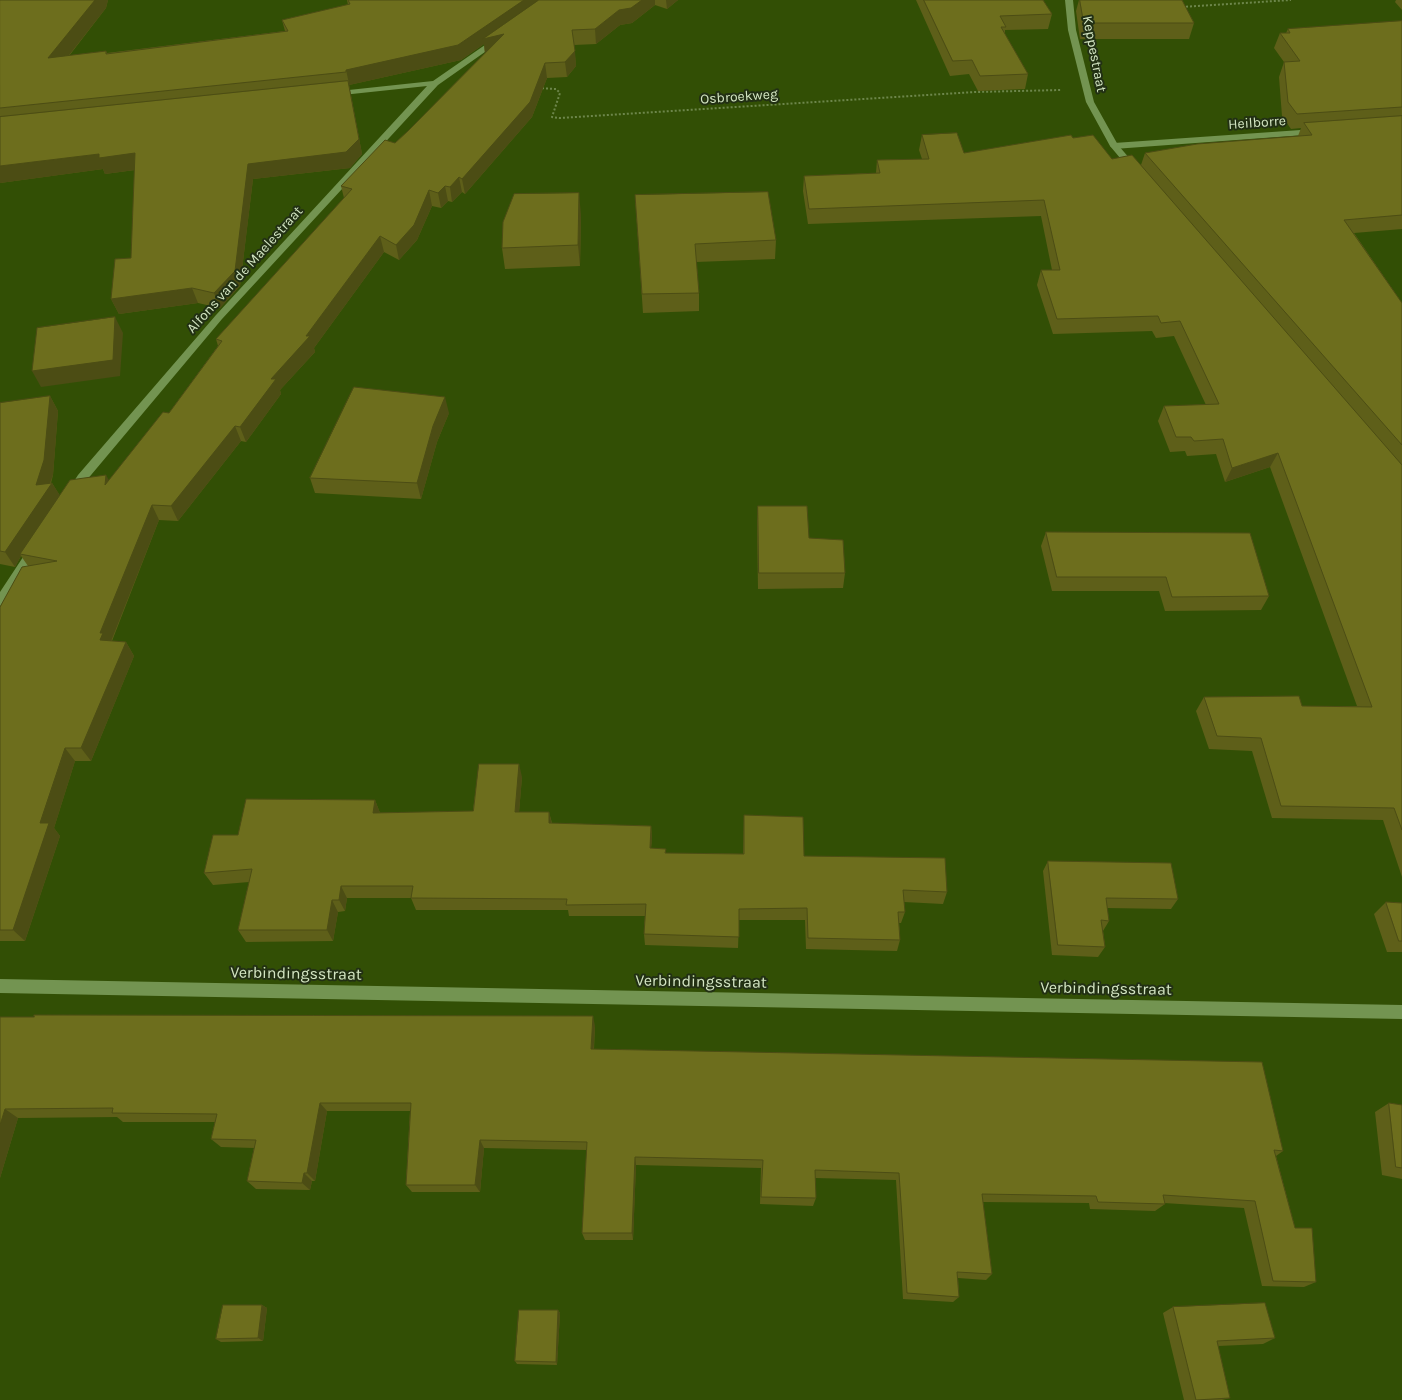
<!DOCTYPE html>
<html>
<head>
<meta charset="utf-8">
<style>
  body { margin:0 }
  canvas { display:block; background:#324f05 }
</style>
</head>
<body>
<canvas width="1402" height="1400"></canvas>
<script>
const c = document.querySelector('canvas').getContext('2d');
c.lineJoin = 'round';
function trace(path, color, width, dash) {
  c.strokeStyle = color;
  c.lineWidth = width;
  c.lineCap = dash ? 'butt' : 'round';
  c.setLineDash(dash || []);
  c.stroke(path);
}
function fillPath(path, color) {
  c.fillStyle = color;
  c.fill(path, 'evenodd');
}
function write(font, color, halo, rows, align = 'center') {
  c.font = font + ' Karla,sans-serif';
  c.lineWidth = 4;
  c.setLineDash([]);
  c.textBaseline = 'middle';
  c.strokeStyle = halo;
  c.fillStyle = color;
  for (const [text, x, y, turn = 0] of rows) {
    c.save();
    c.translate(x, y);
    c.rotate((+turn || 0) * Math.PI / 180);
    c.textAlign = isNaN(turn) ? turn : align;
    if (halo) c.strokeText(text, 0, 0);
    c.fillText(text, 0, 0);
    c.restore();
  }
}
const path = new Path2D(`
  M1182 7 1291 0
  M538 88 556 89 560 93 552 117 559 118 975 92 1061 90`);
const street = new Path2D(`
  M495 38 502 40 438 85 222 319 86 481 77 495H69L67 492 78 475 216 315 427 86 333 96H330V92L433 81Z
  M1315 129 1319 132 1318 134 1114 149 1110 146 1114 143Z
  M35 544 39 545 41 548 39 551 4 604 0 606V592L31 545Z
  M0 979 1402 1005V1019L0 993Z`);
const secondary = new Path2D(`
  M1065 0H1073L1076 30 1094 102 1118 145 1137 167V171H1131L1110 146 1086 102 1068 30Z`);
const wall = new Path2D(`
  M0 0H108L106 8 69 56 106 51 107 53 285 31 282 20 348 5 347 0H678L667 9 655 5 632 23 620 25 596 44 574 45 576 66 567 77 547 78 532 117 465 194 462 192 452 202 448 201 441 208 432 206 417 240 399 260 384 252 314 348 315 352 280 390 281 394 246 442 241 441 178 521 159 520 112 641 126 642 134 656 91 761H75L54 828 60 836 25 941H0V607L28 566 21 556 15 567 0 564V403L50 396 58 411 53 475 51 483H52L60 496 109 480 169 413 218 346 216 339 344 198 341 186 395 143 408 131 485 53 484 44 461 60 349 85 362 154 350 168 253 179 240 286 220 308 198 303 119 314 111 299 131 258 135 170 105 174 103 169 0 183Z
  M916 0H1043L1052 14 1048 29 1005 30V34L1028 74 1025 89 978 91 969 74 950 76Z
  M1079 0H1182L1194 23 1189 39H1080L1076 11Z
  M1396 0H1402V10L1395 2Z
  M1402 21V229L1354 233 1402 303V877L1383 820 1272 818 1252 751 1209 749 1196 711 1204 697 1302 706H1357L1270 467 1225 482 1216 454 1187 456 1185 451 1170 452 1158 421 1164 406 1206 405 1174 336 1156 338 1152 331 1053 334 1037 285 1041 270H1052L1041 216 808 224 803 191 804 176 876 173 877 160 922 159 919 150 922 135 964 153 1073 138 1112 159 1141 165 1145 153 1298 136 1301 128 1291 129 1282 116 1279 77 1284 62 1274 48 1280 33H1286L1288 29Z
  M635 195 776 240 775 259 696 262 699 293V311L643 313Z
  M581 215 580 266 505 269 502 248Z
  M449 413 437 442 421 499 315 493 310 478Z
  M758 506 809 538 845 573 843 588 758 589 757 521Z
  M1046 532 1269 596 1261 610 1165 611 1159 591H1052L1041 546Z
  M522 777 519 812H549L552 823 651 826 652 839 651 848 666 849V853L743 854 744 815 804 856 947 892 943 904 904 902 905 912 901 923H899L900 940 897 951 806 949 805 920H739L738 948 645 945 644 934 645 916H569L568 910H416L411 898H347L345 911 338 912 333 941 246 942 238 930 249 882 213 885 204 873 238 835 375 800 380 813 473 811Z
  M1048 861 1178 899 1171 909 1107 908 1109 921 1103 931 1105 947 1098 957 1052 955 1043 871Z
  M1386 902 1402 903V952H1387L1374 914Z
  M0 1017 595 1026 594 1049 1283 1151 1276 1156 1295 1228 1316 1282 1304 1287 1262 1286 1244 1208 1164 1203 1165 1204 1155 1211 1090 1209 1089 1203 983 1202 992 1274 986 1280 958 1278 959 1297 953 1302 903 1299 896 1180 815 1178 816 1198 813 1206 760 1204 761 1168 636 1165 633 1240H585L582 1233 587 1150 484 1148 480 1192H412L406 1185 410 1111H327L315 1181H312L310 1190 256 1189 247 1181 254 1148 221 1147 211 1139 215 1122H123L117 1117 18 1118 0 1178Z
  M1389 1103 1402 1105V1179L1382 1175 1375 1112Z
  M262 1305 267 1308 263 1341 221 1342 216 1339Z
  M1173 1307 1275 1338 1263 1344 1218 1346 1230 1398 1222 1400H1184L1163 1313Z
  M558 1310 560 1313 557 1365 517 1364 515 1361Z`);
const shadedWall = new Path2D(`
  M95 0H108L106 8 55 73 48 58Z
  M524 0H547L504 34 485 54 484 44 461 60 349 85 350 88 346 70Z
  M642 0H655V5L632 23 620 25 596 44 595 29 619 10Z
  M666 0H678L667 9Z
  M575 51 576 66 567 77 565 62Z
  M545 63 547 78 532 117 465 194 462 179Z
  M348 81 362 154 350 168 253 179 240 286 220 308 214 293 248 164Z
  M135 153 142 169 105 174 103 169 0 183V166L99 154Z
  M459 177 462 192 452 202 450 187Z
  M445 186 448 201 441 208 438 193Z
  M429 190 432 206 417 240 399 260 396 245Z
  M579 193 581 215 580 266 578 245Z
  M380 236 384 252 314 348 315 352 280 390 281 394 246 442 240 427 271 379 306 336Z
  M192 288 198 303 119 314 111 299Z
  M115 317 123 333 120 376 41 387 32 371Z
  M50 396 58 411 53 475 49 486 52 483 61 497 20 554 21 556 15 567 5 552 36 485Z
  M445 397 449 413 437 442 421 499 417 483 433 426Z
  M235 426 241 441 178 521 171 506Z
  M1278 453 1270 467 1225 482 1232 468Z
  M106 475 114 489 105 485Z
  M152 505 159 520 110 644 100 640V633Z
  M126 642 134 656 91 761 81 748Z
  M65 748 75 761 54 828 60 836 25 941 13 930 40 823Z
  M519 764 522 777 518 824 515 812Z
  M375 800 380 813H373Z
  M549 812 552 825 549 823Z
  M651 826 652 839 650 860V848Z
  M341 886 347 898 345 911 339 900Z
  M332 900 338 912 333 941 327 930Z
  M593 1016 595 1026 593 1058 591 1049Z
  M320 1103 327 1111 315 1181 307 1173Z
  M5 1109 18 1118 0 1178V1125Z
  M480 1140 484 1148 480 1192 475 1185Z
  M635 1157 636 1165 633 1240 632 1233Z
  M304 1173 312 1181 310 1190 302 1183Z
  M262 1305 267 1308 263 1341 258 1338Z
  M558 1310 560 1313 557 1365 556 1362Z`);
const building = new Path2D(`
  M0 0H95L48 58 106 51V54L288 31 282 20 350 4 348 0H524L458 45 346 70V72L0 108Z
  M539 0H642L631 8 619 10 595 29 572 30 575 51 565 62 545 63 530 102 462 179 459 177 450 187 445 186 438 193 429 190 414 225 396 245 380 236 306 336H310L271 379H276L240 427 235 426 171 506 152 505 100 633H103L100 640 126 642 81 748H65L40 823H49L13 930H0V607L22 567 57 561 20 554 70 480 106 475 105 485 163 412 169 413 222 341 216 339 352 189 341 186 385 140 395 143 408 131 504 34 483 39Z
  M924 0H1043L1052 14 1000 16 1006 27H1001L1028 74 980 76 972 60 953 61Z
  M1080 0H1182L1194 23H1084Z
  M1402 21V107L1297 114 1288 102 1284 62 1300 61 1280 33H1290L1288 29Z
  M348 81 359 139 346 152 248 164 235 271 214 293 192 288 111 299 115 259 131 258 135 153 99 158V154L0 166V117Z
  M1402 116V215L1344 220 1402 303V445L1145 153 1197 144 1312 135 1304 123Z
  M957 133 964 153 1071 135 1073 138 1093 135 1112 159 1132 155 1402 465V830L1394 808 1281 806 1261 738 1217 736 1204 697 1299 696 1302 706 1372 707 1278 453 1232 468 1223 439 1194 441 1191 437H1176L1164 406 1219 404 1180 321 1161 323 1158 316 1057 319 1041 270H1060L1044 200 809 209 804 176 880 173 877 160 929 159 922 135Z
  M768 192 776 240 695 244 699 293 642 294 635 195Z
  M579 193 578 245 502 248 503 222 514 194Z
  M115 317 113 360 32 371 37 328Z
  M354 387 445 397 433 426 417 483 310 478Z
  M50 396 44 460 36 485 52 483 5 552 0 551V403Z
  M758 506H807L809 538 843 540 845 573H759Z
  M1046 532 1250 533 1269 596 1172 597 1166 577H1057Z
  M479 764H519L515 812H549V823L651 826 650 848 666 849 665 853 744 854V815L803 817 804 856 945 858 947 892 903 890 905 912H898L900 940 808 938 807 908 739 909V937L644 934 646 904 566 905 567 899 411 898 413 886H341L339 900H332L327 930H238L252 869 204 873 213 835H238L246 799 375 800 373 813 473 811Z
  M1048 861 1171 863 1178 899 1106 898 1109 921 1101 920 1105 947 1058 945Z
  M1386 902 1402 903V941H1399Z
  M34 1015 593 1016 591 1049 1262 1062 1283 1151 1274 1150 1295 1228H1312L1316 1282 1273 1281 1255 1201 1163 1195 1165 1204 1098 1202 1096 1196 982 1194 992 1274 957 1272 959 1297 907 1293 899 1173 815 1170 816 1198 761 1197 763 1160 635 1157 632 1233H582L587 1142 480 1140 475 1185H406L411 1103H320L307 1173H304L302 1183 247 1181 256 1140 211 1139 217 1114 112 1113 113 1108 5 1109 0 1125V1017H34Z
  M1389 1103 1402 1105V1168L1396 1167Z
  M1265 1303 1275 1338 1217 1341 1230 1398 1196 1400 1173 1307Z
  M223 1305H262L258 1338 216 1339Z
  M519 1310H558L556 1362 515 1361Z`);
const farStreetnames = [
  ["Keppestraat",1094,54,79],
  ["Osbroekweg",739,97,-4],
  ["Heilborre",1257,123,-4],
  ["Alfons van de Maelestraat",245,270,-48]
];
const streetNames = [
  ["Verbindingsstraat",296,974,1],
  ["Verbindingsstraat",701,982,1],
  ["Verbindingsstraat",1106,989,1]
];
trace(path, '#6d864b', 2, [2, 2]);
fillPath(street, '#739451');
fillPath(secondary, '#739451');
fillPath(wall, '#5e5f19');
fillPath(shadedWall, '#4c4d14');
fillPath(building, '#6d6e1d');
trace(building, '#4c4d14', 1);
write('14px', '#d4e6c3', '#223014', farStreetnames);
write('16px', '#d4e6c3', '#223014', streetNames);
</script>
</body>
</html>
